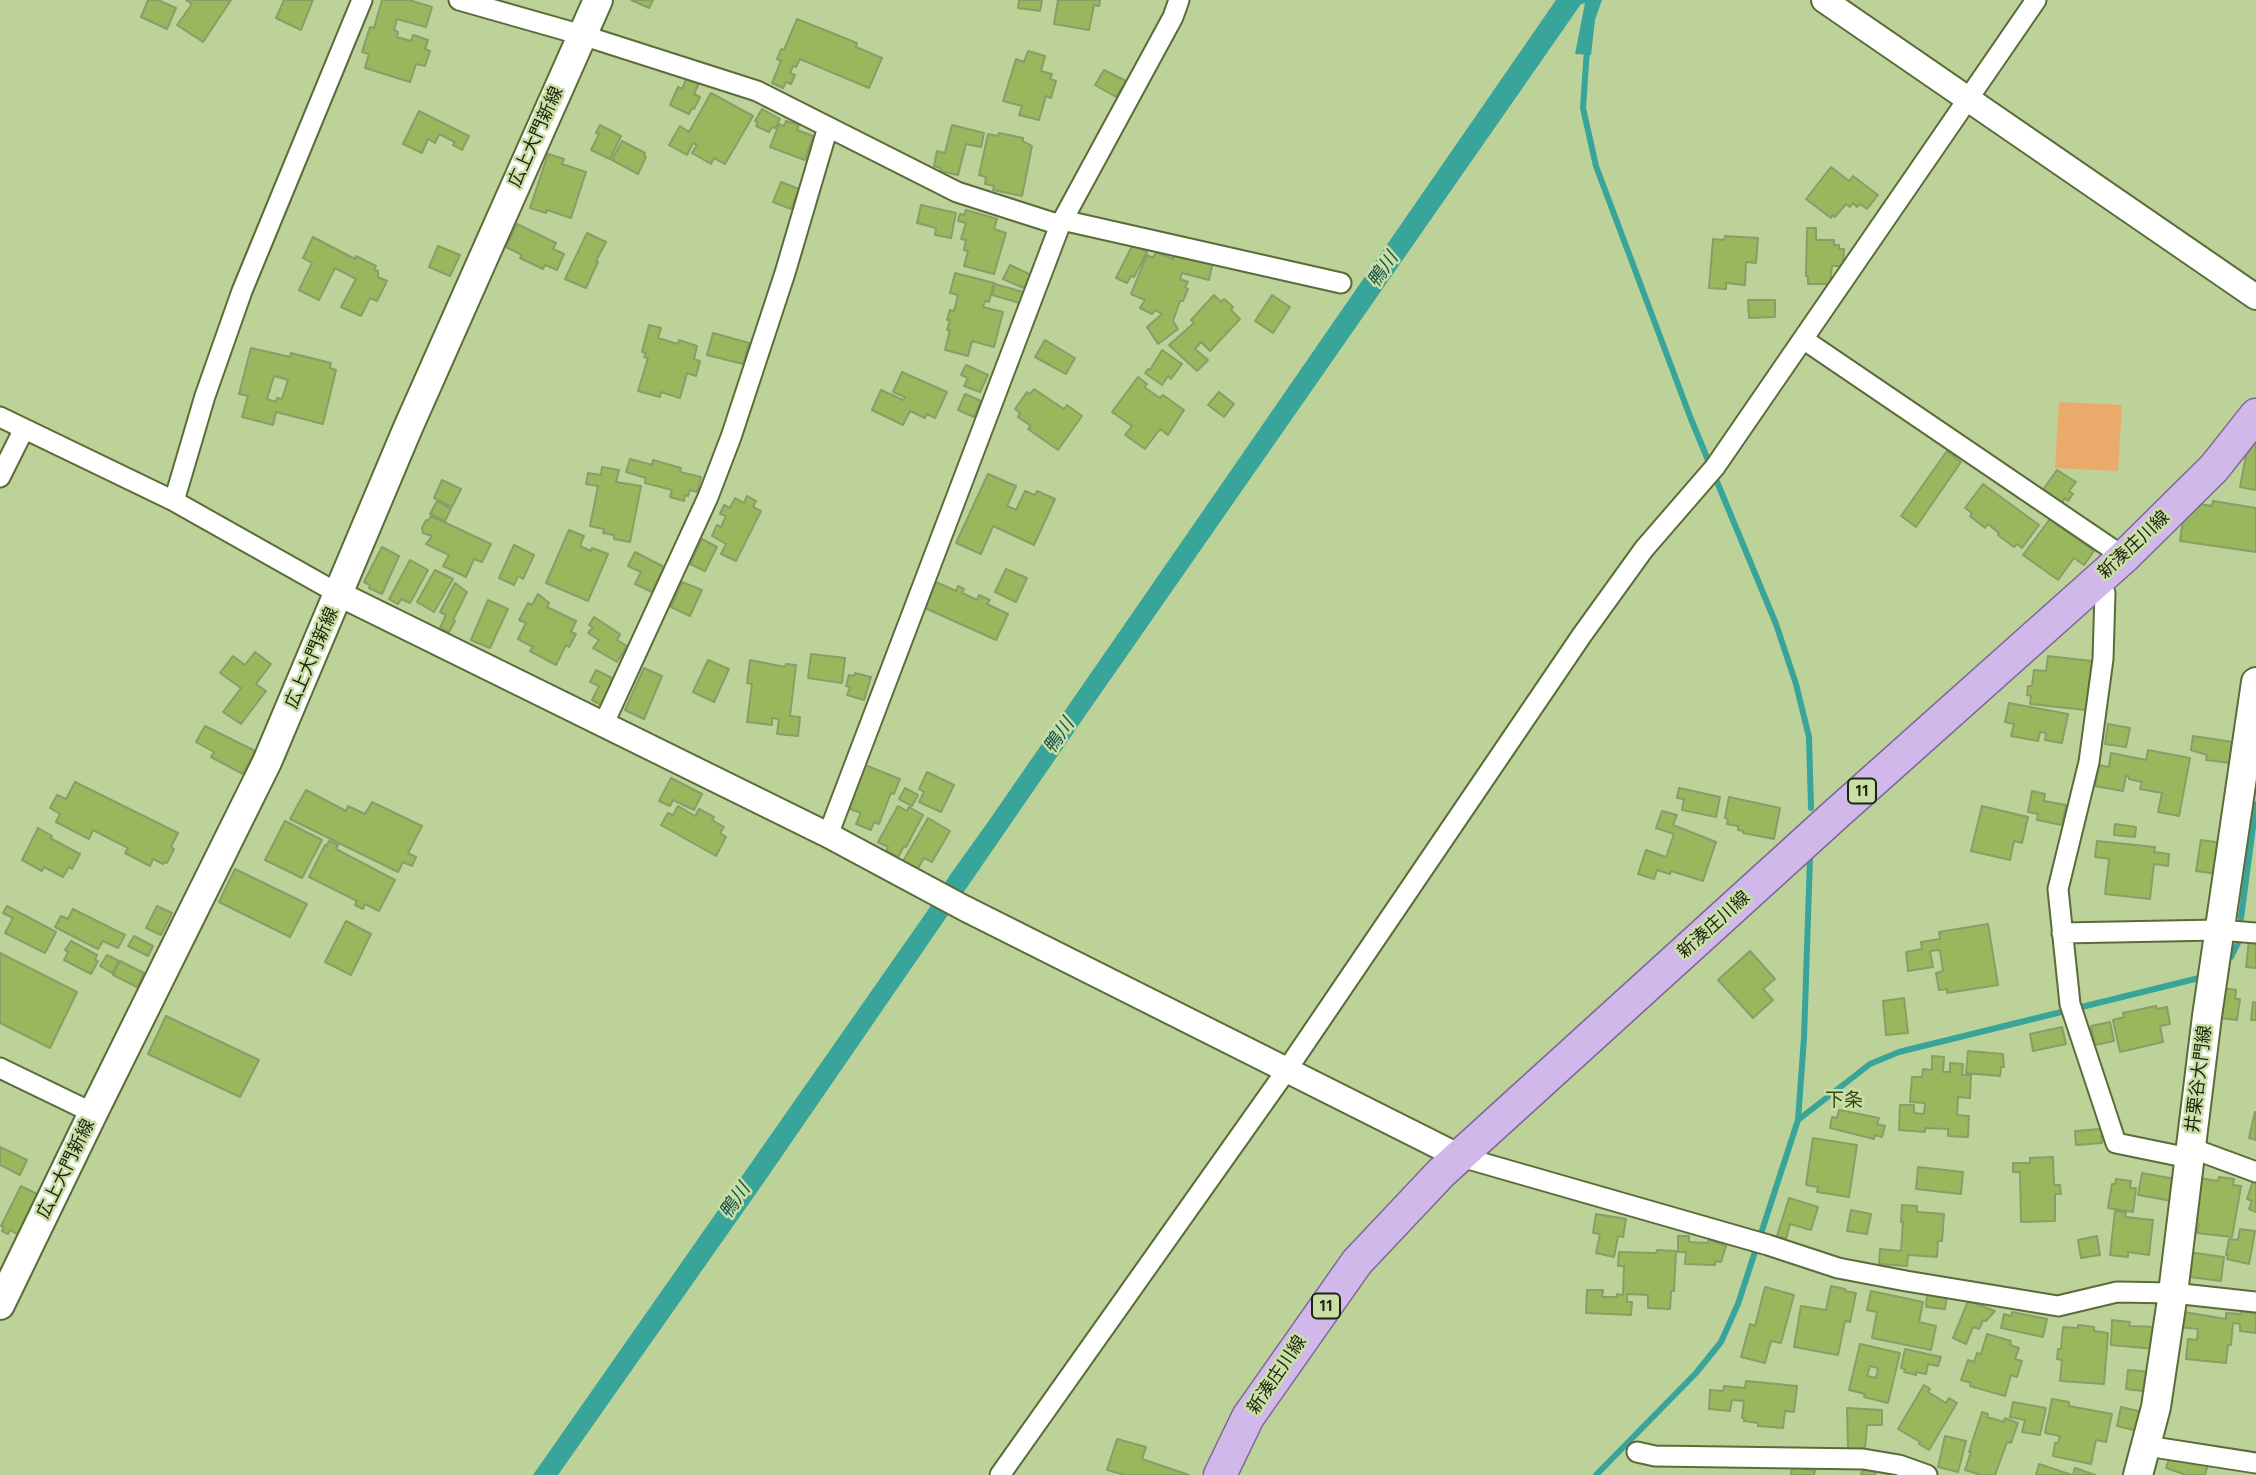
<!DOCTYPE html>
<html>
<head>
<meta charset="utf-8">
<style>
  body { margin:0 }
  canvas { display:block; background:#bcd299 }
</style>
</head>
<body>
<canvas width="2256" height="1475"></canvas>
<script>
const c = document.querySelector('canvas').getContext('2d');
c.lineJoin = 'round';
function fillPath(path, color) {
  c.fillStyle = color;
  c.fill(path, 'evenodd');
}
function trace(path, color, width, dash) {
  c.strokeStyle = color;
  c.lineWidth = width;
  c.lineCap = dash ? 'butt' : 'round';
  c.setLineDash(dash || []);
  c.stroke(path);
}
function write(font, color, halo, rows, align = 'center') {
  c.font = font + ' Figtree,"Noto Sans JP",sans-serif';
  c.lineWidth = 5;
  c.setLineDash([]);
  c.textBaseline = 'middle';
  c.strokeStyle = halo;
  c.fillStyle = color;
  for (const [text, x, y, turn = 0] of rows) {
    c.save();
    c.translate(x, y);
    c.rotate((+turn || 0) * Math.PI / 180);
    c.textAlign = isNaN(turn) ? turn : align;
    if (halo) c.strokeText(text, 0, 0);
    c.fillText(text, 0, 0);
    c.restore();
  }
}
const green = new Path2D(`
  M2059 402 2122 405 2118 471 2055 468Z`);
const water = new Path2D(`
  M1556 0H1602L1595 20 1591 55 1575 54 1585 3 1581 4 1087 713 762 1185 558 1475H533L928 910 950 875 988 822Z`);
const stream = new Path2D(`
  M1587 49 1583 108 1596 166 1691 419 1776 624 1796 684 1809 737 1811 808
  M2241 918 2256 804
  M2231 957 2238 943
  M1798 1120 1870 1064 1899 1052 2199 978
  M1596 1475 1696 1373 1721 1342 1738 1304 1798 1120 1804 1038 1810 858`);
const building = new Path2D(`
  M148 0H158L176 8 167 29 141 17Z
  M186 0H231L203 42 177 25 192 4Z
  M284 0H313L301 30 276 18Z
  M382 0H409L432 7 426 27 397 19 394 30 398 32 397 37 411 41 413 35 428 40 425 49 430 51 425 66 416 64 410 82 365 68 369 54 362 52 370 27 374 28Z
  M631 0H653L649 8Z
  M1019 0H1042L1040 11 1018 8Z
  M1058 0H1100L1099 6 1094 5 1089 30 1054 24Z
  M797 19 857 43 856 47 882 58 869 88 800 59 796 67 793 66 790 73 795 75 791 84 786 82 783 88 772 83 781 61 777 59 781 49 784 50Z
  M1028 51 1045 56 1041 71 1052 74 1050 79 1056 81 1051 98 1046 96 1039 120 1019 115 1022 106 1003 101 1016 59 1024 62Z
  M1104 70 1126 81 1116 97 1095 85Z
  M688 75 700 81 694 94 700 97 694 109 692 108 689 114 670 105 678 87 682 89Z
  M711 93 753 116 725 164 714 158 711 164 692 153 697 145 693 143 687 155 669 145 680 126 689 132Z
  M762 109 780 119 775 128 772 127 769 132 756 126 758 122 755 121Z
  M419 111 469 136 462 150 453 145 455 142 439 134 435 143 428 139 422 153 403 144Z
  M786 121 799 125 797 130 813 136 805 160 770 147 779 124 784 126Z
  M600 125 621 136 610 159 591 150 599 134 596 133Z
  M952 125 984 133 981 147 966 144 958 175 940 171 941 168 934 166 937 151 945 153Z
  M999 133 1023 138V141L1032 146 1022 196 993 190 994 186 985 184 986 177 979 175 988 134 998 136Z
  M622 141 645 153 644 156 646 157 638 174 612 160Z
  M548 154 564 159 562 164 586 172 571 218 547 210 546 213 530 208Z
  M1831 167 1849 181 1853 176 1878 195 1867 209 1860 204 1857 207 1853 203 1850 207 1846 204 1835 217 1833 215 1831 218 1806 199Z
  M781 182 799 189 791 209 773 202Z
  M921 205 956 213 951 238 935 235 936 228 917 223Z
  M966 210 997 219 994 229 1006 233 994 274 964 266 968 251 964 250 966 240 961 239 966 223 958 221 960 214 964 215Z
  M517 224 556 243 553 249 564 254 557 270 545 265 543 269 520 258 522 255 506 247Z
  M1807 228H1816V240H1834V245H1839V249H1844L1843 266H1832L1830 284H1808V276H1806Z
  M587 233 606 242 596 261 598 262 586 288 565 279Z
  M1725 236 1758 238 1756 263 1746 262 1745 285 1726 283V289L1709 288 1713 239 1724 240Z
  M313 237 355 259 356 256 376 266 374 270 378 271V277L387 281 377 301 370 298 361 316 341 307 356 279 335 268 319 300 299 290 312 263 303 258Z
  M1133 244 1147 252 1134 277 1131 276 1127 283 1116 278Z
  M438 246 460 255 450 276 429 267Z
  M1156 252 1173 259 1174 253 1213 261 1209 280 1182 273 1180 279 1188 282 1185 287 1188 289 1183 301H1180L1173 321 1178 329 1158 344 1147 327 1162 314 1155 310 1152 314 1140 308 1145 300 1131 294 1147 255 1153 258Z
  M1010 265 1031 275 1024 288 1003 279Z
  M955 273 994 283 989 302 985 301 983 307 1003 312 994 347 972 341 968 356 945 350 950 330H947L950 320H947L950 310 954 311 958 295 950 293Z
  M995 284 1023 292 1020 303 992 295Z
  M1214 295 1221 302 1224 299 1233 307 1231 310 1240 319 1210 351 1201 342 1195 349 1208 360 1197 371 1169 345 1194 323 1191 320Z
  M1272 295 1290 307 1273 333 1255 321Z
  M1748 300H1775V317L1749 318Z
  M649 325 661 328 658 338 678 344 679 340 697 346 694 359 700 361 696 376 687 373 680 398 661 392 660 397 638 391 648 358 644 357 646 353 642 352Z
  M713 333 749 343 743 364 707 355Z
  M1045 340 1075 358 1066 374 1035 357Z
  M251 348 290 357 291 353 331 363 330 368 336 370 323 424 276 412 273 425 242 417 248 396 239 394ZM274 376 288 380 282 399 277 398 276 402 267 399Z
  M1162 350 1182 364 1171 379 1168 376 1162 385 1145 373 1148 369 1150 370Z
  M966 365 988 375 980 392 964 386 968 378 961 375Z
  M902 372 947 392 935 418 927 414 925 418 910 411 903 425 872 410 881 390 903 400 905 397 893 392Z
  M1138 377 1147 384 1144 387 1160 398 1163 395 1184 410 1168 435 1160 429 1145 449 1125 435 1132 426 1112 412Z
  M1034 389 1064 409 1067 405 1082 416 1058 450 1028 429 1031 426 1018 417 1020 413 1015 409 1027 392 1030 394Z
  M1219 392 1234 404 1224 417 1208 405Z
  M965 394 981 401 974 417 958 410Z
  M2249 441 2256 442V490L2240 487Z
  M1947 451 1961 462 1916 527 1901 516Z
  M630 459 652 465 653 460 681 468 680 472 701 477 697 492 690 490 688 496 685 495 684 501 670 497 672 490 645 483 646 478 626 472Z
  M602 467 619 470 616 482 641 486 630 542 614 539V535L603 533 604 529 590 526 598 486 586 484 588 473 601 475Z
  M2057 470 2076 482 2069 491 2073 494 2068 501 2065 498 2061 504 2042 491Z
  M988 474 1016 486 1007 506 1016 510 1025 491 1035 495 1037 491 1055 499 1034 545 993 526 981 554 956 543Z
  M442 480 461 489 452 507 434 498Z
  M1983 484 2039 525 2022 548 2017 544 2014 547 1998 535 1999 533 1988 524 1985 528 1970 516 1972 513 1965 508Z
  M747 496 756 501 753 507 761 511 736 561 721 554 726 544 712 536 717 525 721 527 726 516 720 514 724 505 730 508 735 498 744 503Z
  M437 501 451 509 445 521 430 514Z
  M2213 501 2256 508V552L2180 541 2183 520 2200 504 2212 506Z
  M431 516 491 544 482 562 474 559 466 577 443 566 449 555 426 544 432 536 423 533 422 528 426 520 428 521Z
  M2050 519 2094 551 2084 565 2074 558 2058 580 2023 555Z
  M569 530 584 536 580 546 591 551 592 548 608 554 588 601 546 583Z
  M702 539 717 547 705 571 690 564Z
  M514 545 534 555 523 579 518 576 514 585 499 578Z
  M382 547 399 556 382 594 369 588 370 585 364 582Z
  M635 552 664 567 652 592 635 584 641 572 628 566Z
  M410 560 428 570 410 603 401 599 398 604 389 599Z
  M1006 569 1027 578 1016 602 995 592Z
  M435 570 453 579 434 612 417 602Z
  M682 582 702 590 690 616 671 607Z
  M936 582 956 591 958 586 964 589 962 593 977 600 979 595 990 600 987 604 1008 614 996 640 925 608Z
  M455 583 467 592 453 620 455 621 449 632 440 628 446 615 440 612Z
  M538 594 549 603 547 607 576 621 571 632 576 634 569 647 566 645 556 665 530 651 533 647 518 639 526 623 519 620 528 603 532 605Z
  M488 600 508 609 490 648 471 640Z
  M594 617 620 634 617 640 627 646 617 662 593 648 599 640 588 633 593 627 589 625Z
  M255 652 271 664 256 684 266 691 241 724 223 712 241 688 220 673 233 656 245 665Z
  M811 654 845 658 842 683 808 678Z
  M2048 656 2092 661 2086 710 2030 704 2031 696 2027 695 2028 686H2032L2034 670 2046 671Z
  M708 660 729 669 714 702 693 692Z
  M750 660 785 667 786 664 796 665 790 716 800 717 798 736 777 734 779 719 772 718V725L747 722 752 684 747 683Z
  M644 668 662 676 644 719 625 710Z
  M596 670 616 680 603 706 592 700 599 686 590 682Z
  M855 673 871 677 864 700 847 695 850 687 846 686 849 675 854 676Z
  M2009 703 2068 714 2062 743 2045 740 2046 733 2040 732 2038 741 2011 736 2014 724 2005 722Z
  M2108 724 2130 728 2126 747 2105 744Z
  M205 726 255 751 243 774 211 757 214 752 196 742Z
  M2193 736 2233 742 2230 763 2206 760 2207 755 2191 750Z
  M2148 750 2190 758 2179 816 2158 812 2162 793 2140 789 2142 782 2129 779V776H2126L2123 791 2095 786 2099 765 2109 767 2111 753 2146 760Z
  M865 765 900 779 894 794 891 793 879 824 874 822 871 830 856 824 861 813 848 808Z
  M927 772 954 785 941 812 919 802 924 792 919 789Z
  M671 778 702 794 694 810 673 800 670 806 659 801Z
  M75 782 178 833 171 847 174 849 167 863 164 862 163 864 153 859 150 866 125 853 128 848 93 830 89 839 56 822 60 814 50 808 57 795 66 799Z
  M905 788 918 795 912 806 899 799Z
  M1679 788 1720 797 1716 817 1682 810 1684 799 1677 798Z
  M306 790 346 811 348 806 365 814 372 802 422 826 408 853 416 857 412 866 403 862 398 872 290 819Z
  M2032 791 2045 794 2044 801 2066 805 2062 825 2037 820 2038 814 2028 812Z
  M1729 797 1780 808 1774 839 1743 833V831L1738 830V826L1727 824 1728 819 1725 818Z
  M678 806 695 816 699 809 714 817 712 820 724 827 720 833 726 837 716 856 661 825 668 813 673 815Z
  M898 806 907 811 909 807 923 815 906 847 904 846 898 857 886 851 888 847 878 842Z
  M1982 806 2028 817 2022 843 2014 841 2010 860 1971 851Z
  M1662 811 1677 815 1673 825 1716 842 1703 881 1671 871 1670 874 1657 870 1654 879 1638 874 1646 850 1666 857 1674 834 1656 828Z
  M928 818 950 831 932 862 924 858 917 870 902 863Z
  M285 821 322 840 302 878 265 860Z
  M2115 824 2136 827 2135 837 2114 835Z
  M38 828 52 836 50 838 80 854 72 869 69 867 63 877 44 867 42 871 22 860Z
  M2201 840 2222 843 2217 874 2196 871Z
  M329 841 338 845 336 849 395 880 379 911 365 904 363 909 355 905 357 901 309 877 325 845 327 846Z
  M2097 841 2155 847 2154 852 2169 854 2168 866 2154 864 2150 899 2105 894 2109 859 2095 857Z
  M235 869 307 904 290 937 219 902Z
  M7 906 56 932 45 953 5 933 13 918 3 913Z
  M157 906 172 913 161 935 146 928Z
  M73 909 125 935 118 948 103 941 98 949 55 927 61 916 68 919Z
  M346 921 371 934 351 975 325 962Z
  M1988 924 1998 985 1947 993V989L1939 990 1936 973 1943 971 1940 950 1930 951 1933 967 1908 971 1906 952 1922 949 1921 942 1940 939 1939 932Z
  M134 936 153 946 148 956 128 946Z
  M2249 940H2256V968L2246 967Z
  M71 941 97 955 95 960 98 961 91 974 64 960 68 952 65 950Z
  M1750 951 1775 979 1763 989 1773 1000 1753 1018 1718 980Z
  M0 953 77 992 50 1048 0 1023Z
  M107 955 119 961 112 973 100 966Z
  M120 961 144 973 137 987 113 975Z
  M2222 988 2236 990 2235 999H2240L2237 1020 2218 1018Z
  M1904 998 1908 1033 1886 1035 1883 1001Z
  M2253 1002 2256 1003V1020H2251Z
  M2156 1006 2157 1009 2167 1007 2170 1024 2160 1026 2163 1042 2120 1052 2113 1020 2124 1017 2123 1013Z
  M166 1016 259 1060 240 1097 148 1054Z
  M2110 1022 2114 1041 2095 1045 2091 1026Z
  M2062 1027 2066 1044 2033 1051 2030 1034Z
  M1968 1051 2003 1054 2004 1067H2001L2000 1076 1966 1073Z
  M1932 1056 1944 1057 1943 1072H1950V1063L1963 1064 1962 1075H1971L1970 1098 1958 1097 1957 1115 1969 1116 1968 1137 1948 1136V1129L1925 1128V1132L1899 1130 1900 1105H1914V1113L1924 1114 1925 1103 1910 1102 1912 1077H1922L1923 1069 1932 1070Z
  M1839 1110 1879 1118 1877 1124 1885 1126 1882 1137 1875 1135 1874 1139 1830 1128 1832 1117 1837 1118Z
  M2255 1112H2256V1140L2249 1138Z
  M2101 1129 2102 1143 2076 1145 2075 1131Z
  M1813 1138 1857 1145 1849 1197 1817 1192 1818 1187 1806 1185Z
  M0 1147 27 1160 20 1175 0 1165Z
  M2053 1157 2054 1185H2060L2061 1194H2055V1221L2021 1222 2020 1172H2013V1163H2030V1158Z
  M1918 1167 1963 1172 1961 1194 1916 1189Z
  M2142 1173 2175 1179 2172 1201 2138 1195Z
  M2219 1177 2234 1179 2233 1185 2241 1186 2232 1237 2197 1233 2199 1224 2193 1223 2200 1178 2218 1181Z
  M2116 1179 2131 1181 2130 1188H2136L2133 1212 2108 1208 2112 1184H2115Z
  M2253 1181 2256 1182V1212L2249 1209 2252 1201 2247 1199Z
  M21 1186 39 1195 19 1235 10 1230 8 1234 2 1231 4 1227 1 1226Z
  M1789 1198 1818 1207 1811 1230 1790 1224 1786 1239 1777 1236Z
  M1902 1205 1917 1206V1212L1944 1214 1942 1241H1938L1937 1257 1908 1255 1907 1266 1879 1264 1880 1249 1901 1251 1903 1222H1901Z
  M1851 1210 1871 1214 1867 1234 1847 1231Z
  M2115 1211 2126 1212 2125 1217 2153 1220 2149 1255 2128 1252V1257L2110 1255Z
  M1596 1214 1626 1219 1623 1237 1618 1236 1614 1257 1596 1253 1600 1234 1593 1233Z
  M2240 1229 2255 1231 2249 1264 2227 1259 2228 1255H2226L2229 1239 2238 1240Z
  M1678 1236H1689V1242L1707 1243 1709 1240 1726 1246 1721 1262 1716 1261 1715 1265 1685 1264 1686 1252H1678Z
  M2097 1236 2100 1255 2081 1258 2078 1240Z
  M1657 1250 1676 1251 1674 1291H1671L1670 1309 1648 1308V1295L1627 1294V1302H1632L1631 1315 1586 1313 1587 1290H1603L1602 1297H1617V1294L1623 1295 1624 1266H1618L1619 1252 1656 1253Z
  M2188 1252 2224 1257 2221 1281 2190 1277 2191 1267 2186 1266Z
  M1831 1286 1845 1289V1291L1856 1293 1850 1322 1845 1321 1838 1355 1794 1347 1801 1306 1826 1310Z
  M1765 1287 1794 1295 1781 1343 1771 1341 1765 1363 1741 1357 1750 1324 1755 1326Z
  M1871 1291 1923 1302 1919 1322 1936 1326 1931 1350 1872 1338 1877 1312 1867 1310Z
  M1927 1294 1947 1296 1945 1309 1926 1307Z
  M1968 1301 1995 1311 1986 1321 1983 1320 1979 1329 1973 1327 1966 1344 1953 1338Z
  M2242 1311 2256 1313V1333L2240 1331V1324L2233 1323 2231 1345H2228L2226 1363 2186 1359 2188 1339 2197 1340 2198 1329 2179 1327 2184 1312 2226 1319V1313L2241 1314Z
  M2012 1312 2047 1319 2043 1337 2001 1328 2004 1314 2011 1316Z
  M2112 1320 2130 1322 2129 1326 2157 1327 2155 1349 2111 1345Z
  M2078 1325 2094 1327V1331L2108 1333 2104 1384 2060 1381 2062 1360 2057 1359 2058 1349H2061L2063 1327 2078 1328Z
  M1987 1334 2011 1341 2010 1345 2019 1348 2015 1359 2022 1361 2017 1377 2011 1375 2005 1396 1970 1386 1971 1383 1961 1380 1968 1360 1974 1362 1977 1353 1981 1354Z
  M1860 1344 1900 1353 1888 1403 1864 1397 1865 1394 1849 1390ZM1870 1366 1878 1368 1876 1378 1867 1376Z
  M1905 1349 1941 1357 1938 1366 1928 1364 1926 1374 1916 1372V1375L1904 1372 1905 1369 1901 1368Z
  M2128 1370 2152 1372 2150 1392 2126 1389Z
  M1746 1381 1797 1386 1794 1412 1785 1411 1783 1428 1758 1426V1423L1744 1421V1418H1742L1744 1401 1732 1400 1730 1411 1709 1409 1710 1390 1723 1391 1724 1386 1745 1388Z
  M1924 1385 1930 1389 1928 1392 1946 1403 1949 1398 1957 1403 1929 1450 1919 1444 1920 1442 1898 1429Z
  M2052 1399 2069 1402V1406L2112 1414 2106 1442 2096 1440 2091 1464 2053 1456 2055 1443H2058L2060 1436 2045 1433Z
  M2013 1402 2046 1408 2040 1435 2022 1432 2025 1420 2010 1417Z
  M2121 1407 2147 1413 2142 1432 2117 1426Z
  M1847 1408 1882 1410V1425H1867L1865 1449H1848Z
  M1982 1412 1988 1414 1987 1417 2004 1422 2005 1418 2018 1423 2011 1443 2007 1442 1995 1475H1981L1965 1470 1971 1452H1969Z
  M1945 1436 1966 1441 1958 1472 1938 1467Z
  M1117 1439 1146 1447 1142 1459 1189 1475H1125L1107 1470Z
  M2170 1456 2209 1462 2205 1475H2186L2166 1468Z
  M2039 1464 2072 1475H2036Z
  M1792 1466 1815 1471 1814 1475H1791Z
  M1863 1468 1876 1470 1875 1475H1861Z
  M2075 1468 2095 1475H2073Z`);
const minor = new Path2D(`
  M459 0 582 35 757 91 957 192 1060 225
  M1062 220 1341 283
  M1803 339 2124 557
  M0 417 174 501 339 594
  M0 477 24 429
  M174 501 205 396 242 291 362 0
  M2096 581 2105 593 2103 659 2089 762 2058 889 2070 1004 2116 1143 2189 1158
  M604 723 708 497 731 437 785 273 828 127
  M828 835 1060 225 1173 17 1179 0
  M2062 933 2219 930 2256 933
  M0 1068 93 1113
  M2191 1148 2256 1172
  M1458 1156 1768 1245 1838 1268 1906 1281 2058 1306 2117 1292 2173 1293 2256 1302
  M2147 1446 2256 1463
  M1637 1452 1655 1456 1863 1459 1899 1465 1927 1475
  M1000 1475 1286 1071 1582 635 1644 549 1715 467 2036 0`);
const tertiary = new Path2D(`
  M1824 0 2256 297
  M339 594 828 835 964 908 1458 1156`);
const secondary = new Path2D(`
  M0 1305 93 1113 267 762 407 430 598 0
  M2138 1475 2156 1407 2173 1293 2207 1016 2256 682`);
const primary = new Path2D(`
  M1220 1475 1248 1417 1357 1262 1441 1173 1835 815 2124 557 2214 468 2256 415`);
const shields = [
  [1862,791,28],
  [1326,1306,28]
];
const shieldNames = [
  ["11",1862,791],
  ["11",1326,1306]
];
const streetNames = [
  ["広上大門新線",536,137,-66],
  ["新湊庄川線",2134,545,-43],
  ["広上大門新線",312,658,-67],
  ["新湊庄川線",1714,925,-42],
  ["井栗谷大門線",2199,1079,-83],
  ["広上大門新線",66,1169,-64],
  ["新湊庄川線",1277,1375,-56]
];
const waterNames = [
  ["鴨川",1383,270,-55],
  ["鴨川",1059,736,-55],
  ["鴨川",735,1201,-55]
];
const neighbourhoodNames = [
  ["下条",1844,1100]
];
fillPath(green, '#e9aa6c');
fillPath(water, '#39a499');
trace(stream, '#39a499', 6);
fillPath(building, '#99b85e');
trace(building, '#899d66', 2);
trace(minor, '#5a6c37', 23);
trace(tertiary, '#5a6c37', 28);
trace(secondary, '#5a6c37', 32);
trace(primary, '#7d6794', 35);
trace(minor, '#fff', 19);
trace(tertiary, '#fff', 24);
trace(secondary, '#fff', 28);
trace(primary, '#d0b9ea', 32);
for (const [x, y, w] of shields) {
  const box = new Path2D();
  box.roundRect(x - w / 2, y - 12.5, w, 25, 5);
  c.fillStyle = '#c9dfa5';
  c.fill(box);
  trace(box, '#1c240e', 2);
}
write('bold 16px', '#1c240e', null, shieldNames);
write('18px', '#1c240e', '#c9dfa5', streetNames);
write('italic 19px', '#16534c', '#c9dfa5', waterNames);
write('19px', '#374812', '#c9dfa5', neighbourhoodNames);
</script>
</body>
</html>
